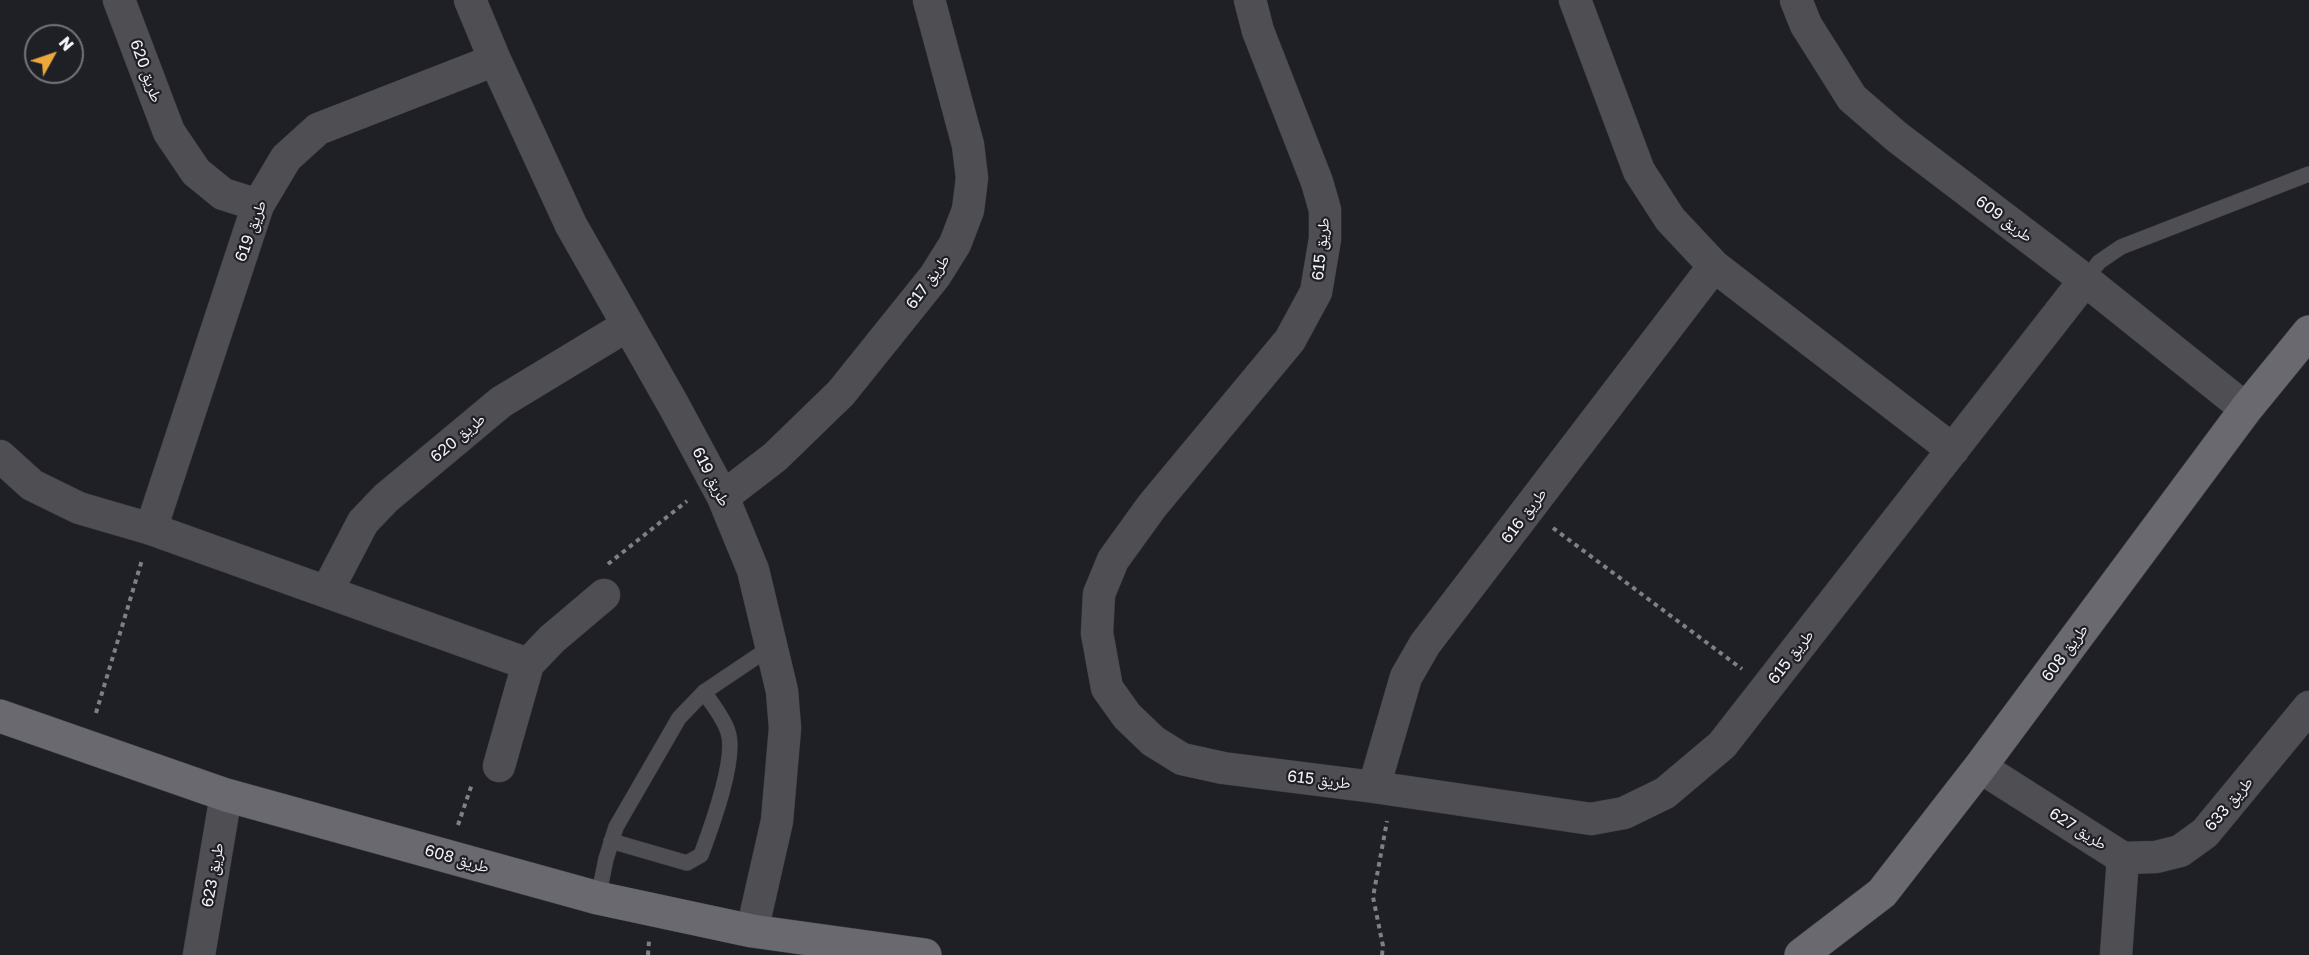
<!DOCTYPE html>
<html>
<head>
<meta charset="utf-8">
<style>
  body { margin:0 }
  #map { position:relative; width:2309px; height:955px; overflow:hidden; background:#1f1f26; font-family:"Golos Text",sans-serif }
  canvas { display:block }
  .north { position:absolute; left:24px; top:24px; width:60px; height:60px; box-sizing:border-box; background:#1f1f26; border:2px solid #74747a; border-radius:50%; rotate:50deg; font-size:16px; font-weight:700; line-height:24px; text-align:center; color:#f3f3f8 }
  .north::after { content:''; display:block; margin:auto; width:21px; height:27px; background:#eda83c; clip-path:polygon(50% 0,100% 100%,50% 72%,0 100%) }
</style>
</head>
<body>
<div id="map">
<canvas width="2309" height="955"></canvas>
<div class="north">N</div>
</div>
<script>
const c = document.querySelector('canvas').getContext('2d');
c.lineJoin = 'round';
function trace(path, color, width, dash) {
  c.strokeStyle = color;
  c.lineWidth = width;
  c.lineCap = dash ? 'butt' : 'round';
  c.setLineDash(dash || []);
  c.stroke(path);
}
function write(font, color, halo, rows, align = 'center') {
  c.font = font + ' "Golos Text","Noto Naskh Arabic",sans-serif';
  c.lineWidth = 4.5;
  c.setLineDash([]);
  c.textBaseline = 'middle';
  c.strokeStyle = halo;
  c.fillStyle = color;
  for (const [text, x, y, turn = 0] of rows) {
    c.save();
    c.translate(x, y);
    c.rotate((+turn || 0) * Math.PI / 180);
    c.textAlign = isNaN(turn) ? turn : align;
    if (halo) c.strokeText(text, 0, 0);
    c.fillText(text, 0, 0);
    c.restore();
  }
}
const path = new Path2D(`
  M1553 528 1742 669
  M608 564 687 501
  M96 713 142 560
  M458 825 472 784
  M648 955 649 941
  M1382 955 1383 946 1373 897 1387 821`);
const lane = new Path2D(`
  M2085 280 2099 262 2121 247 2309 174
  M611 841 687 863 701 855C711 828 737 759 728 732 724 718 712 704 704 692
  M598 898 606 859 616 827 679 718 704 692 771 647`);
const street = new Path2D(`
  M119 0 169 132 196 172 223 194 258 205
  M470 0 495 60 571 225 674 406 723 497 753 570 782 691 785 728 777 821 752 931
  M1250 0 1258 31 1317 182 1325 210V239L1316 292 1290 340 1152 506 1113 560 1099 594 1097 633 1107 688 1127 716 1153 741 1182 759 1223 768 1374 787 1591 819 1624 813 1665 793 1722 745 2085 280
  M1575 0 1639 171 1670 219 1714 266 1953 450
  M1796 0 1806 25 1852 98 1897 137 2085 280 2246 409
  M0 456 32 485 79 508 151 529 528 664
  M723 497 775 457 841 393 935 276 955 244 968 210 972 178 968 145 929 0
  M151 529 258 205 286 158 318 129 495 60
  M327 591 363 522 386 498 501 402 628 325
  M499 766 528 664 552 639 604 595
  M1980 767 2123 858 2116 955
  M1374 787 1406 677 1425 644 1714 266
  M2123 858 2156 857 2180 851 2205 833 2309 707
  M199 955 226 795`);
const secondary = new Path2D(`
  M0 716 226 795 598 898 752 931 925 955
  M1801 955 1882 893 1980 767 2246 409 2309 332`);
const streetNames = [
  ["طريق 620",146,71,70],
  ["طريق 609",2004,219,37],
  ["طريق 619",251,231,-70],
  ["طريق 615",1321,249,-84],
  ["طريق 617",928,282,-54],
  ["طريق 620",458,438,-40],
  ["طريق 619",711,477,63],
  ["طريق 616",1524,516,-53],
  ["طريق 608",2065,653,-53],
  ["طريق 615",1791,657,-52],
  ["طريق 615",1319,780,7],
  ["طريق 633",2229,804,-50],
  ["طريق 627",2078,829,32],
  ["طريق 608",457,859,16],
  ["طريق 623",213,875,-80]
];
trace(lane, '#3d3d43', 16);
trace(street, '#3d3d43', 33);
trace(secondary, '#3d3d43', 34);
trace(path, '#7f7f85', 4, [4.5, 4.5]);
trace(lane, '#4f4f53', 15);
trace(street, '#4f4f53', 32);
trace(secondary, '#69696f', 33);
write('16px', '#f3f3f8', '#1f1f26', streetNames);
</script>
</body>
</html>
